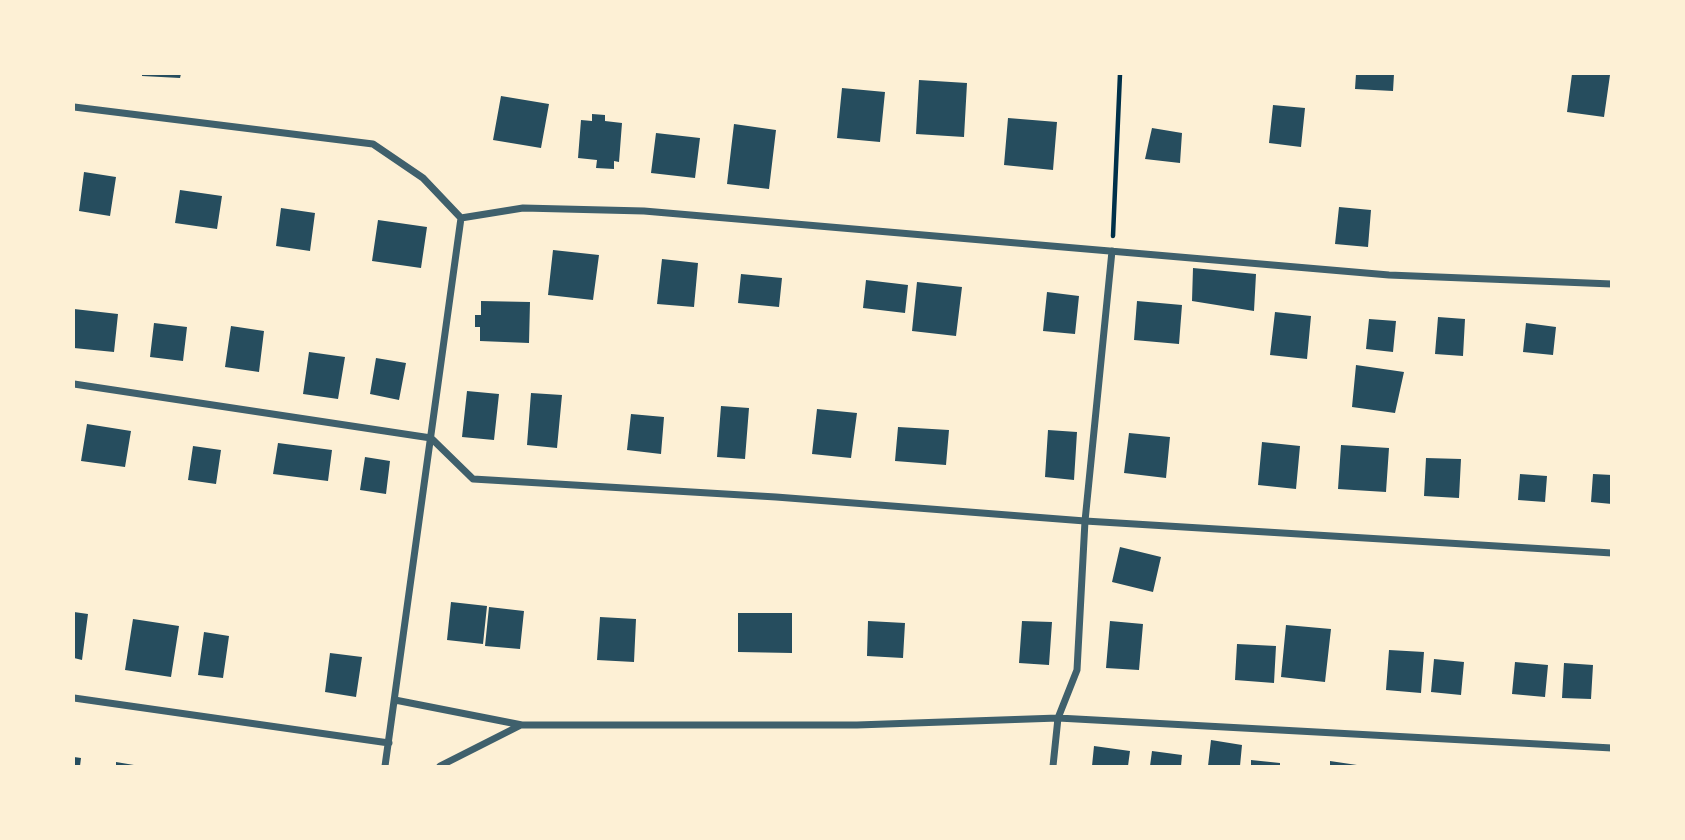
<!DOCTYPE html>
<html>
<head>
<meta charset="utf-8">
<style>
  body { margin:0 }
  #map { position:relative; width:1685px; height:840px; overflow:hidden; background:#fdf0d5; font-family:"Times New Roman",serif }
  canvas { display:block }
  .frame { position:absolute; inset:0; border:75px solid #fdf0d5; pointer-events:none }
</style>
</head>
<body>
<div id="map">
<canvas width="1685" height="840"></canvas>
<div class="frame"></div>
</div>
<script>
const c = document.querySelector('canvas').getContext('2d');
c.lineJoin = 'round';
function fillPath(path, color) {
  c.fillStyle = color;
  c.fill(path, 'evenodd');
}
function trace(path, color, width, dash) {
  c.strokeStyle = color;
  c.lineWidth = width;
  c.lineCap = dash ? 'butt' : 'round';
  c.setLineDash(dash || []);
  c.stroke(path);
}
const building = new Path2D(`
  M142 74H181L180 78 142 76Z
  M1356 74H1394L1393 91 1355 89Z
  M1572 74 1610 75 1604 117 1567 112Z
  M919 80 967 83 964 137 916 134Z
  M842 88 885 92 880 142 837 138Z
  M501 96 549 104 541 148 493 140Z
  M1273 105 1305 108 1301 147 1269 143Z
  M592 114 605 115V121L622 123 619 162 614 161V169L596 168 597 160 578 158 581 120 592 121Z
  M1008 118 1057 122 1053 170 1004 165Z
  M734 124 776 130 769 189 727 184Z
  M1152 128 1182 133 1180 163 1145 159Z
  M656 133 700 138 695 178 651 173Z
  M84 172 116 177 110 216 79 211Z
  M180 190 222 196 217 229 175 223Z
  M1339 207 1371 210 1368 247 1335 244Z
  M281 208 315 213 310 251 276 246Z
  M378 220 427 227 421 268 372 261Z
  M553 250 599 255 593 300 548 295Z
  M662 259 698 263 694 307 657 304Z
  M1193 268 1256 274 1254 311 1192 301Z
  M741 274 782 278 779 307 738 303Z
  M866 280 908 285 905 313 863 308Z
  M917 282 962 287 956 336 912 331Z
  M1047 292 1079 296 1075 334 1043 331Z
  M481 301 530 302 529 343 480 341V327H475V315H481Z
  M1137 301 1182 305 1179 344 1134 340Z
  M74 309 118 314 114 352 74 348Z
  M1275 312 1311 316 1307 359 1270 355Z
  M1438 317 1465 319 1463 356 1435 354Z
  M1369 319 1396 321 1393 352 1366 349Z
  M154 323 187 327 183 361 150 357Z
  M1526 323 1556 327 1553 355 1523 352Z
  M231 326 264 331 259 372 225 367Z
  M309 352 345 357 338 399 303 394Z
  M376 358 406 363 399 400 370 394Z
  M1356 365 1404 372 1395 413 1352 407Z
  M467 391 499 394 494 440 462 437Z
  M531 393 562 395 557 448 527 445Z
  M721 406 749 408 745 459 717 457Z
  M817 409 857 413 851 458 812 454Z
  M631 414 664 417 661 454 627 450Z
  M87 424 131 431 125 467 81 461Z
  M898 427 949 430 946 465 895 461Z
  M1048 430 1077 432 1074 480 1045 477Z
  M1129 433 1170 437 1166 478 1124 473Z
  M1262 442 1300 446 1296 489 1258 485Z
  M278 443 332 450 328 481 273 474Z
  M1341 445 1389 448 1386 492 1338 489Z
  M193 446 221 450 216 484 188 480Z
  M365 457 390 461 386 494 360 490Z
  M1426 458 1461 459 1459 498 1424 496Z
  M1520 474 1547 476 1545 502 1518 500Z
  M1593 474 1612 475V504L1591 502Z
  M1120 547 1161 557 1153 592 1112 582Z
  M451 602 487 606 483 644 447 640Z
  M489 607 524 611 520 649 485 646Z
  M74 612 88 614 82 660 74 658Z
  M738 613H792V653L738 652Z
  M600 617 636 619 634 662 597 660Z
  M133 619 179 626 171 677 125 670Z
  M868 621 905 623 903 658 867 656Z
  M1022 621 1052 622 1049 665 1019 663Z
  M1110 621 1143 624 1139 670 1106 668Z
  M1286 625 1331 629 1325 682 1281 677Z
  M204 632 229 636 223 678 198 675Z
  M1237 644 1276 646 1274 683 1235 680Z
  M1389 650 1424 652 1421 693 1386 690Z
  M330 653 362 657 356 697 325 692Z
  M1434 659 1464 662 1461 695 1431 692Z
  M1515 662 1548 665 1545 697 1512 694Z
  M1564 663 1593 665 1591 699 1562 698Z
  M1211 740 1242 745 1240 766H1208Z
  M1094 746 1130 751 1128 766H1092Z
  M1152 751 1182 755 1181 766H1150Z
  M74 757 81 758 80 766H74Z
  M1251 760 1280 763V766H1251Z
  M1330 761 1357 765V766H1330Z
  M116 762 134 765 133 766H116Z`);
const path = new Path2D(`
  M1113 236 1120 74`);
const minor = new Path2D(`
  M74 107 373 144 423 178 461 218 523 208 644 211 1389 275 1612 284
  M74 384 431 438 473 479 776 497 1085 521 1612 553
  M74 698 389 743
  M395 700 522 725H857L1058 718 1612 748
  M385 766 461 218
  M440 766 521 725
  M1053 766 1058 718 1077 670 1085 521 1112 251`);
fillPath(building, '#264d5e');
trace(path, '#003049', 4.5);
trace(minor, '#3f606c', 7);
</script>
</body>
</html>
